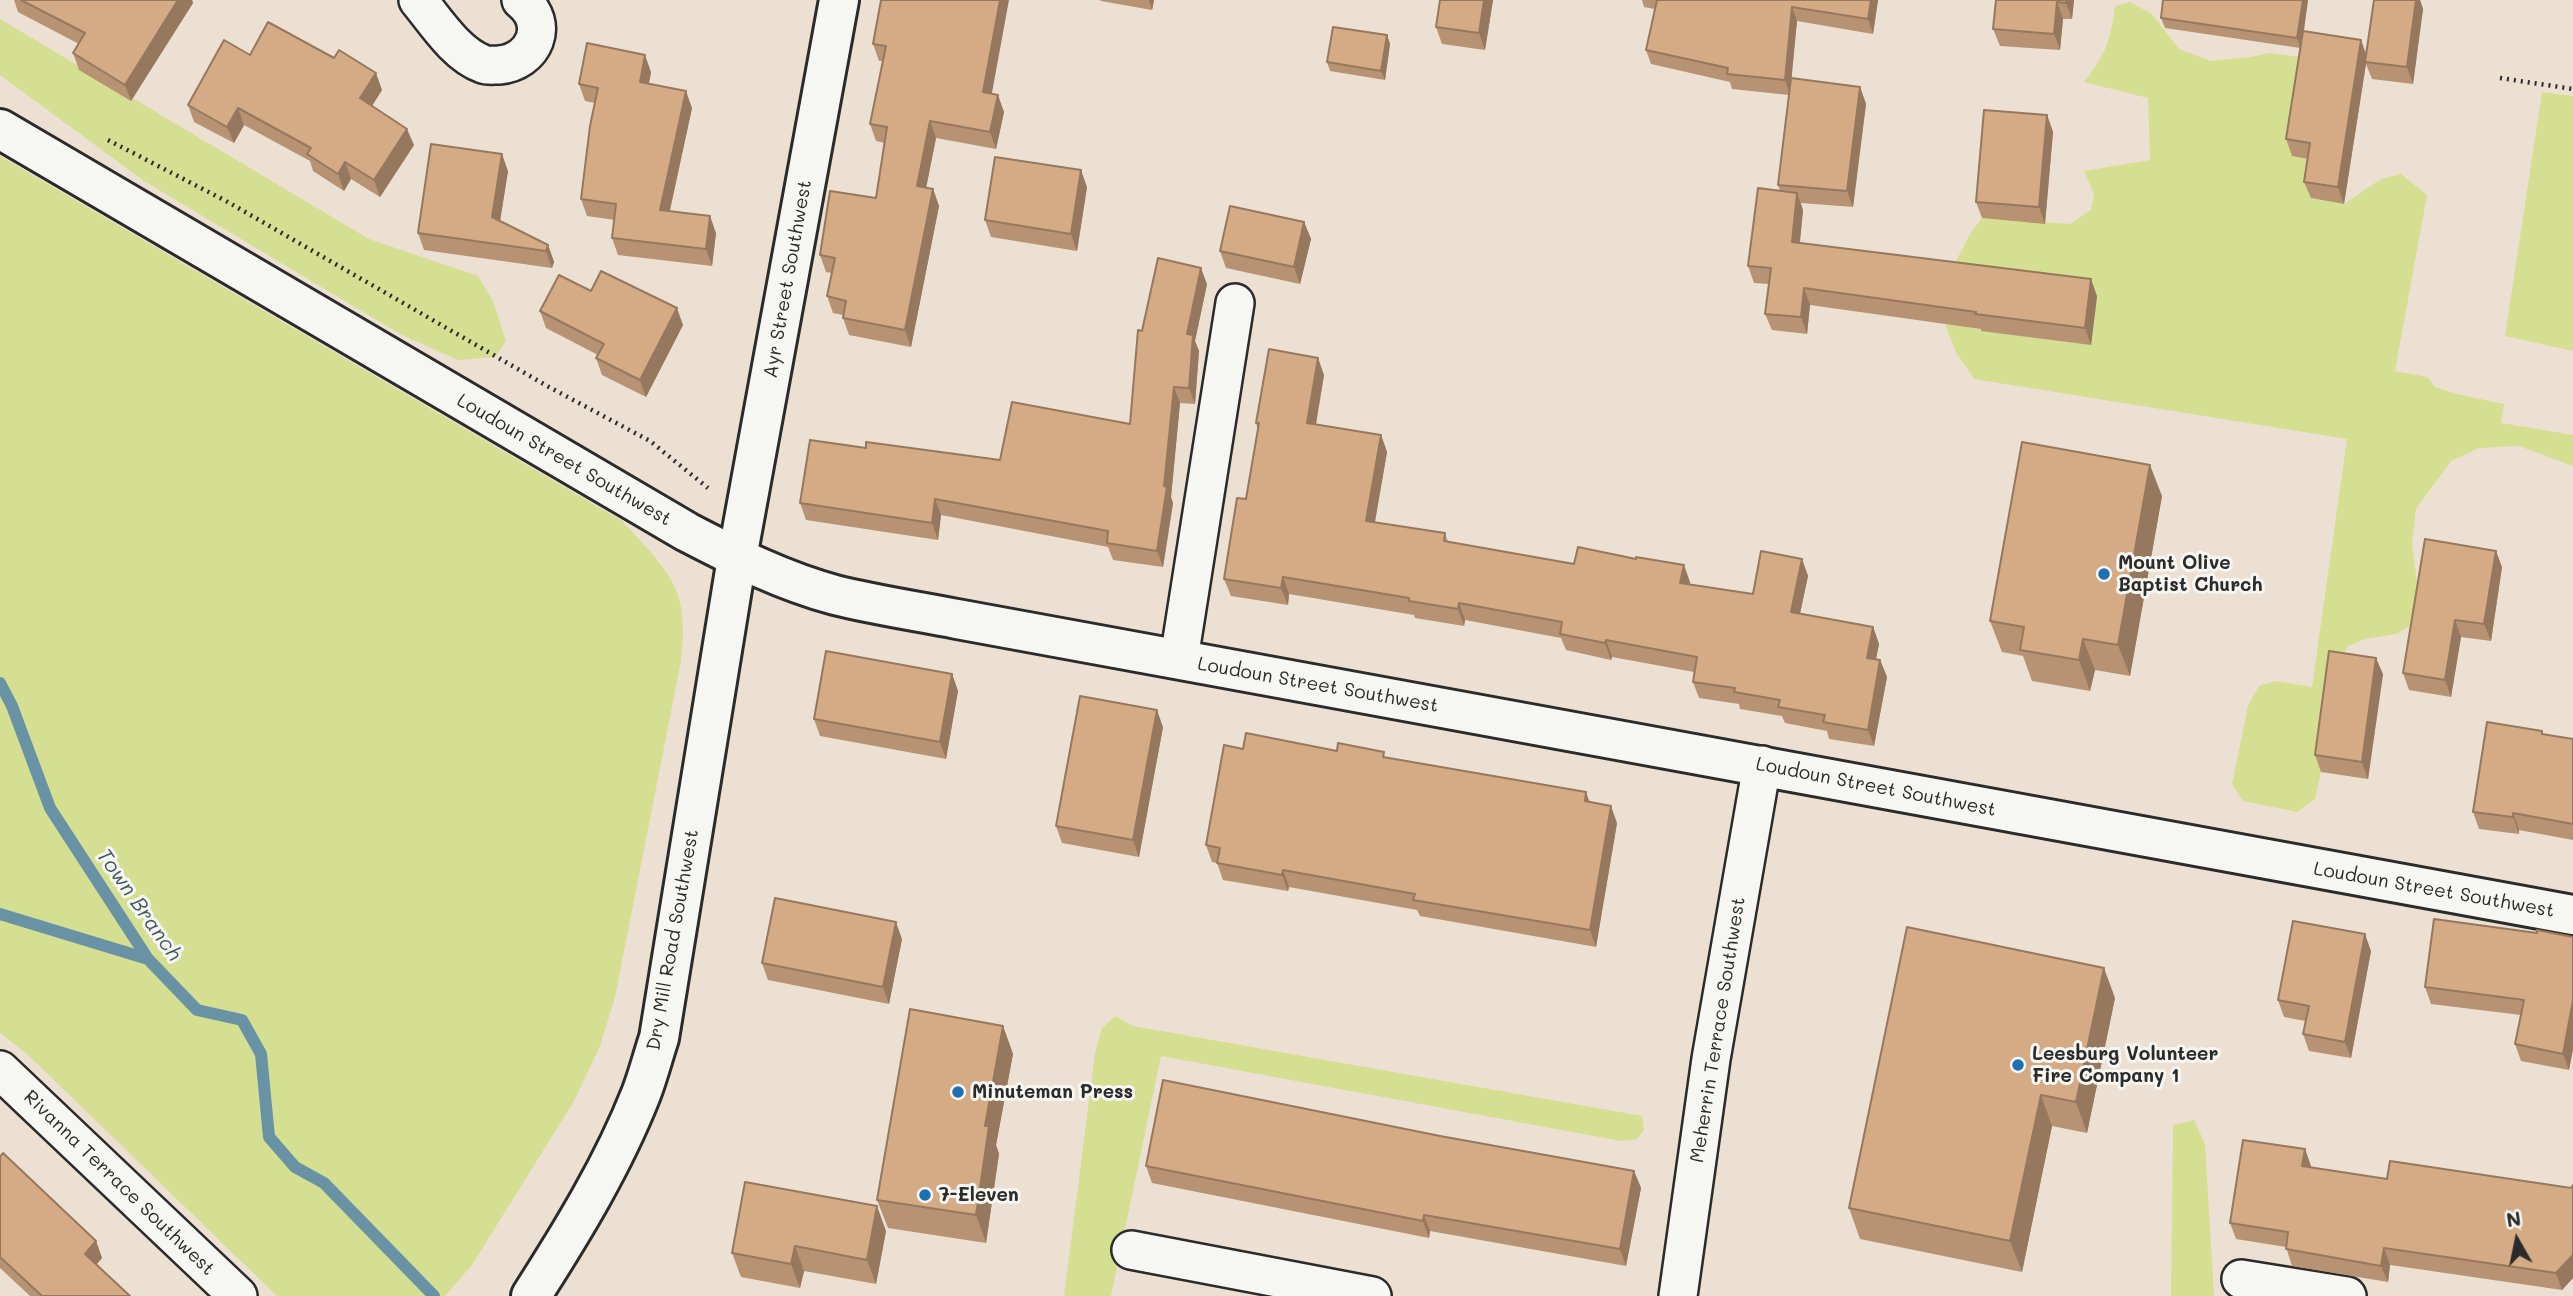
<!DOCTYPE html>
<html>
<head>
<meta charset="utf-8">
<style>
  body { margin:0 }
  #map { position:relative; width:2573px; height:1296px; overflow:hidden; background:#ece0d2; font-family:Mali,sans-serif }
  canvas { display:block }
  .north { position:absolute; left:2482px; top:1205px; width:70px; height:70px; -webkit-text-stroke:5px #f6f6f2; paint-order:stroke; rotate:351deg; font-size:19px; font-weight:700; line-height:28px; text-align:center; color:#2b2b2b }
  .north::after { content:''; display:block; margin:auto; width:24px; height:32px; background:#2b2b2b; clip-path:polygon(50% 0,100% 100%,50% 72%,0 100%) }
</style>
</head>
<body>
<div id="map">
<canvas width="2573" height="1296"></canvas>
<div class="north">N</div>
</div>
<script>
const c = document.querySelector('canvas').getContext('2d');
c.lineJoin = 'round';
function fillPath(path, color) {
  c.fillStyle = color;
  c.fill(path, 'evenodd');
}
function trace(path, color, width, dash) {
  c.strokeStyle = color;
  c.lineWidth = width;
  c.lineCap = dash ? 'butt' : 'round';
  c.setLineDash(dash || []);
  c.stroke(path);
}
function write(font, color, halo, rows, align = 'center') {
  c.font = font + ' Mali,sans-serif';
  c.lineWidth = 6;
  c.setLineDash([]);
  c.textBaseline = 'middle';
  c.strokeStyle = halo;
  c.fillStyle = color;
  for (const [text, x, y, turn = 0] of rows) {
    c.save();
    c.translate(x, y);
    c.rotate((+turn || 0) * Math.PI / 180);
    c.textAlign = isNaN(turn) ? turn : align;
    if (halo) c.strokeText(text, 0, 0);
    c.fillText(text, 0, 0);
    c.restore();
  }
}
const green = new Path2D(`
  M2130 2 2152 14 2179 49 2211 61 2250 57 2270 53 2300 57 2292 156 2316 160 2311 198 2344 204 2381 179 2401 174 2427 195 2395 371 2428 377 2435 387 2456 394 2504 404 2501 423 2573 435V466L2519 446 2479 448 2451 461 2416 509 2412 543 2420 607 2410 626 2396 634 2365 639 2348 646 2336 668 2321 772 2315 799 2297 812 2243 801 2232 784 2248 706 2259 686 2276 681 2312 687 2347 439 1974 379 1956 352 1945 324 1953 267 1970 234 1982 218 2070 224 2091 210 2094 194 2084 171 2150 160 2148 98 2084 82C2105 56 2111 40 2115 6Z
  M0 19 369 239 478 276 493 301 506 341 495 357 458 360 400 334 144 181 0 75Z
  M2542 92 2573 96V351L2505 336Z
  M0 156 622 521C669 572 690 587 681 661L615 997 600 1046 574 1101 472 1265 445 1296H277L27 1054 0 1033Z
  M1115 1016 1133 1026 1642 1116 1644 1130 1637 1139 1621 1141 1161 1056 1111 1296H1064L1095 1053 1102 1028Z
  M2194 1120 2205 1144 2214 1296H2171L2173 1125Z`);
const stream = new Path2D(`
  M0 683 12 706 50 808 148 959 197 1010 242 1020 261 1054 269 1137 295 1167 324 1183 434 1296
  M0 914 148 959`);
const path = new Path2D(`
  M2500 78 2573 89
  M108 140 226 201 549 387 650 441 708 488`);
const minor = new Path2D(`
  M418 0C436 22 456 54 483 64 488 66 493 65 499 65 534 62 551 24 521 0
  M1179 659 1235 303
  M0 1070 238 1296
  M1131 1250 1372 1296
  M2241 1279 2347 1296
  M1678 1296 1711 1059 1762 765`);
const tertiary = new Path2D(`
  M531 1296C572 1232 613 1165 641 1094 648 1076 653 1056 659 1038L737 558 839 0`);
const secondary = new Path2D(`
  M0 129 687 532C735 557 783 581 835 595 875 605 916 611 957 619L2573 915`);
const wall = new Path2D(`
  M14 0H192L193 3 131 101 79 70 73 53 79 44 18 12Z
  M881 0 992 94 1004 112 996 149 936 138 926 188 933 189 939 206 911 347 849 335 843 318V315L833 313 827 296 832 273 826 272 820 255 876 198 885 143 876 141 870 124 883 61H879L873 44Z
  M1100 0H1154L1152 10 1101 1Z
  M1493 0 1485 50 1442 44 1436 27Z
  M1642 0H1878L1873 34 1797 21 1791 78 1860 87 1866 104 1853 207 1801 203 1803 210 1800 243 2097 296 2091 345 1981 331V329L1810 305 1807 334 1772 330 1765 314 1769 284 1754 283 1748 266 1780 191 1778 185 1789 95 1732 89 1730 82 1651 64 1646 50 1655 9 1644 7Z
  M1996 0H2074L2072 19H2063L2060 50 2000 46 1993 29Z
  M2163 0H2308L2304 31 2361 40 2366 55 2374 0H2420L2423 9 2413 84 2372 79 2366 64 2344 204 2311 198 2304 182 2308 159 2292 156 2286 139 2300 48 2165 28 2161 18Z
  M1387 35 1390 44 1385 80 1330 71 1327 62Z
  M250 55 382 90 372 106 414 145 380 197 351 179 344 191 313 171 310 161 244 125 234 143 194 122 188 105Z
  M651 72 649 83 692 108 670 211 716 233 712 266 618 255 612 238 615 220 587 216 581 199 595 103 585 101 579 84Z
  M2047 115 2053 132 2045 224 1982 218 1976 202Z
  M508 171 500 221 548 245 554 262 552 268 424 250 418 233Z
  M1087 187 1077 251 991 237 985 220Z
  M1304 222 1311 239 1300 284 1226 268 1220 251Z
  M1207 284 1195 341 1199 351 1195 404 1180 403 1171 497 1173 503 1163 567 1113 560 1108 547 941 515 938 540 806 520 800 503 866 448 1000 460 1130 424 1142 331Z
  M591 291 683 325 646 397 602 375 596 358 598 355 546 328 540 311Z
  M1324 375 1316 425 1381 435 1387 452 1375 522 1445 533 1448 542 1574 564 1690 582 1689 584 1753 594 1802 559 1808 576 1800 613 1873 627 1879 644 1876 659 1880 660 1887 677 1874 746 1829 739 1827 731 1785 723 1782 716 1740 709 1739 704 1699 698 1693 682 1694 672 1612 657 1611 660 1566 650 1561 638 1465 620 1464 626 1415 618 1414 615 1289 594 1288 605 1231 596 1224 579 1246 499 1258 430 1256 423Z
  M2162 496 2130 676 2095 670 2090 691 2032 681 2023 656 2002 652 1990 621Z
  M2502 567 2491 641 2461 637 2451 697 2409 690 2403 673Z
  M952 674 958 691 946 759 820 736 814 719Z
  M2383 674 2368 779 2321 772 2315 755Z
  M1163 727 1139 857 1062 843 1056 826Z
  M2544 734 2573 739V840L2519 830V834L2479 829 2473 812Z
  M1243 749 1337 751 1387 758 1590 802 1617 823 1596 947 1420 916 1417 910 1289 887 1288 891 1223 880 1217 863 1212 862 1206 845Z
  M2573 937V1049L2569 1070 2521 1061 2515 1044 2521 1015 2431 1004 2425 987Z
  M902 939 889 1004 768 980 762 963Z
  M2371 951 2351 1058 2309 1051 2303 1034 2305 1021 2284 1017 2278 1000Z
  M2115 998 2087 1133 2052 1126 2022 1272 1860 1239 1849 1208Z
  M1003 1026 1013 1054 996 1145 999 1154 986 1243 888 1228 877 1200Z
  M1440 1136 1634 1171 1641 1188 1626 1266 1430 1231 1429 1238 1152 1183 1146 1166Z
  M2305 1149 2311 1167 2387 1179 2571 1188 2573 1185V1278L2562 1290 2390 1265 2388 1282 2292 1266 2286 1247 2236 1239 2230 1223Z
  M0 1157 96 1241 102 1258 96 1265 130 1296H30L0 1268Z
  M886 1231 876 1284 804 1271 800 1288 741 1277 732 1253Z`);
const shadedWall = new Path2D(`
  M178 0H192L193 3 131 101 125 85Z
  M1000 0H1009L989 109 983 92Z
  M1149 0H1154L1152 10Z
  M1484 0H1493L1485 50 1479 33Z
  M1871 0H1878L1873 34 1868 19Z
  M2066 0H2074L2072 19 2066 3Z
  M2303 0H2308L2301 49 2297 38Z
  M2416 0H2420L2423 9 2413 84 2407 67Z
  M2057 2 2063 19 2060 50 2054 34Z
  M1792 7 1797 21 1790 95 1785 80Z
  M1387 35 1390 44 1385 80 1381 71Z
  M2361 40 2367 57 2344 204 2338 187Z
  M645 55 651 72 646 98 640 82Z
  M376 73 382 90 366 115 360 98Z
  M1860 87 1866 104 1853 207 1847 191Z
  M686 91 692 108 666 227 660 210Z
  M998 95 1004 112 996 149 990 132Z
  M238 108 244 125 234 143 227 127Z
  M2047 115 2053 132 2045 224 2039 207Z
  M930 121 936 138 923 203 917 186Z
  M407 129 414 145 380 197 374 180Z
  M502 154 508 171 498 234 492 217Z
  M345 162 351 179 344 191 338 174Z
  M1081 170 1087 187 1077 251 1071 234Z
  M933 189 939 206 911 347 905 330Z
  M1797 193 1803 210 1798 258 1792 242Z
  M710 216 716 233 712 266 706 249Z
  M1304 222 1311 239 1300 284 1294 267Z
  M548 245 554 262 552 268 546 251Z
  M1201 268 1207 284 1195 341 1199 351 1195 404 1189 388 1187 334Z
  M2091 279 2097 296 2091 345 2085 328Z
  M1804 288 1810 305 1807 334 1801 317Z
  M677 308 683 325 646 397 640 380Z
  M1318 358 1324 375 1313 440 1307 423Z
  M1174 387 1180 403 1171 497 1173 503 1163 567 1157 551Z
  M1381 435 1387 452 1372 538 1366 521Z
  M2150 465 2162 496 2130 676 2118 645Z
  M935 499 941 515 938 540 932 523Z
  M2496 551 2502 567 2491 641 2484 624Z
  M1802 559 1808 576 1797 628 1791 612Z
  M1684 565 1690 582 1687 599 1680 583Z
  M1283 577 1289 594 1288 605 1281 588Z
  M1459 603 1465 620 1464 626 1458 609Z
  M2455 620 2461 637 2451 697 2445 680Z
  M1873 627 1879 644 1873 674 1867 658Z
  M2083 639 2095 670 2090 691 2079 660Z
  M1606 640 1612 657 1611 660 1605 643Z
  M2376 658 2383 674 2368 779 2362 762Z
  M1880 660 1887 677 1874 746 1868 730Z
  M952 674 958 691 946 759 940 742Z
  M1157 710 1163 727 1139 857 1133 840Z
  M1586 792 1592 809 1585 801Z
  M1611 806 1617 823 1596 947 1590 930Z
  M2513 813 2519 830V834L2513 817Z
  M1283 870 1289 887 1288 891 1282 875Z
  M896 922 902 939 889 1004 883 987Z
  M2365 934 2371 951 2351 1058 2345 1042Z
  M2104 968 2115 998 2087 1133 2076 1102Z
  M2573 1001V1049L2569 1070 2563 1054Z
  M1003 1026 1013 1054 996 1145 999 1154 986 1243 976 1215 985 1126Z
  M2041 1095 2052 1126 2022 1272 2010 1241Z
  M2305 1149 2311 1166 2308 1183 2302 1166Z
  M1634 1171 1641 1188 1626 1266 1620 1249Z
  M877 1206 886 1231 876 1284 867 1260Z
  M1424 1215 1430 1231 1429 1238 1423 1221Z
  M96 1241 102 1258 91 1271 85 1254Z
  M795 1246 804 1271 800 1288 791 1264Z
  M2384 1248 2390 1265 2388 1282 2381 1266Z
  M2573 1255V1278L2562 1290 2556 1273Z`);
const building = new Path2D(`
  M21 0H178L125 85 73 53 85 33Z
  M881 0H1000L983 92 998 95 990 132 930 121 917 186 933 189 905 330 843 318 846 301 827 296 835 258 820 255 830 191 876 198 887 127 870 124 886 46 873 44Z
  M1440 0H1484L1479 33 1436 27Z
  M1657 0H1871L1868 19 1792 7 1785 80 1727 74 1728 68 1646 50Z
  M1996 0H2066V3L2057 2 2054 34 1993 29Z
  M2163 0H2303L2297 38 2161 18Z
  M2374 0H2416L2407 67 2365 62Z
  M268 22 334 58 339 50 376 73 360 98 407 129 374 180 345 162 338 174 307 154 311 148 238 108 227 127 188 105 224 40 250 55Z
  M1333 27 1387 35 1381 71 1327 62Z
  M2303 31 2361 40 2338 187 2304 182 2310 143 2286 139Z
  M587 43 645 55 640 82 686 91 660 210 710 216 706 249 612 238 616 204 581 199 590 126 598 88 579 84Z
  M1791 78 1860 87 1847 191 1778 185Z
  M1984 110 2047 115 2039 207 1976 202Z
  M431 144 502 154 492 217 548 245 546 251 418 233Z
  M995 157 1081 170 1071 234 985 220Z
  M1758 188 1797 193 1792 242 2091 279 2085 328 1975 314 1976 312 1804 288 1801 317 1765 314 1771 268 1748 266Z
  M1230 206 1304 222 1294 267 1220 251Z
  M1158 258 1201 268 1187 334 1193 335 1189 388 1174 387 1164 486 1167 487 1157 551 1107 543 1108 531 935 499 932 523 800 503 810 440 866 448V442L1000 460 1012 402 1130 424 1138 330 1142 331Z
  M601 271 677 308 640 380 596 358 604 344 540 311 559 275 591 291Z
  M1269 349 1318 358 1307 423 1381 435 1366 521 1445 533 1444 541 1574 564 1578 547 1636 559V557L1684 565 1680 583 1753 594 1761 551 1802 559 1791 612 1873 627 1867 658 1880 660 1868 730 1823 722 1825 715 1778 707 1780 700 1734 692 1735 688 1693 682 1697 657 1606 640 1605 643 1560 634 1562 622 1459 603 1458 609 1409 601V598L1283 577 1281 588 1224 579 1237 498 1246 499 1259 423H1256Z
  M2022 442 2150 465 2118 645 2083 639 2079 660 2020 650 2024 627 1990 621Z
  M2425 539 2496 551 2484 624 2455 620 2445 680 2403 673Z
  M826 651 952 674 940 742 814 719Z
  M2329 651 2376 658 2362 762 2315 755Z
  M1080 696 1157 710 1133 840 1056 826Z
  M2487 722 2542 731V734L2573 739V824L2513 813V817L2473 812Z
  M1246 733 1337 751 1338 743 1384 752 1383 757 1586 792 1585 801 1611 806 1590 930 1413 900 1415 894 1283 870 1282 875 1217 863 1220 848 1206 845 1224 745 1243 749Z
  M775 898 896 922 883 987 762 963Z
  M2434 919 2537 933V930L2573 937V1000L2563 1054 2515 1044 2524 1000 2425 987Z
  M2293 921 2365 934 2345 1042 2303 1034 2309 1006 2278 1000Z
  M1907 927 2104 968 2076 1102 2041 1095 2010 1241 1849 1208Z
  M910 1009 1003 1026 985 1126H989L976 1215 877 1200Z
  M1163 1080 1440 1136 1634 1171 1620 1249 1424 1215 1423 1221 1146 1166Z
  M2243 1140 2305 1149 2302 1166 2387 1179 2390 1161 2571 1188 2573 1185V1255L2556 1273 2384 1248 2381 1266 2286 1249 2288 1232 2230 1223Z
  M3 1153 96 1241 85 1254 130 1296H42L0 1257V1157Z
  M745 1182 877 1206 867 1260 795 1246 791 1264 732 1253Z`);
const markers = [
  [2104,574,7,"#1f6fb2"],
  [2018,1065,7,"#1f6fb2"],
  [958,1092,7,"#1f6fb2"],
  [925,1195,7,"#1f6fb2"]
];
const streetNames = [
  ["Ayr Street Southwest",788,279,-80],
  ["Loudoun Street Southwest",564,460,30],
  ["Loudoun Street Southwest",1318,685,10],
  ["Loudoun Street Southwest",1876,787,11],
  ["Loudoun Street Southwest",2434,890,10],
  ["Dry Mill Road Southwest",673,940,-80],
  ["Meherrin Terrace Southwest",1718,1030,-81],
  ["Rivanna Terrace Southwest",119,1183,44]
];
const poiNames = [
  ["Mount Olive",2118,563],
  ["Baptist Church",2118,585],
  ["Leesburg Volunteer",2032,1054],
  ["Fire Company 1",2032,1076],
  ["Minuteman Press",972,1092],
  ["7-Eleven",939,1195]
];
const waterNames = [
  ["Town Branch",139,905,55]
];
fillPath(green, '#d4df92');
trace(stream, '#6993a4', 12);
trace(minor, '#2b2b2b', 42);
trace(tertiary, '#2b2b2b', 44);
trace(secondary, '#2b2b2b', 44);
trace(path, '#2b2b2b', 4.5, [2, 5]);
trace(minor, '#f6f6f2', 37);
trace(tertiary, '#f6f6f2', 38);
trace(secondary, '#f6f6f2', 38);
fillPath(wall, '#b79373');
fillPath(shadedWall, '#95785e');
fillPath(building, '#d5ab86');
trace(building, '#95785e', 2);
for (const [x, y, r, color] of markers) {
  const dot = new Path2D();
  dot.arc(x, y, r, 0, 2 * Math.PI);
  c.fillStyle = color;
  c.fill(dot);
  trace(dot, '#f6f6f2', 2.5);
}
write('19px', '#2b2b2b', '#f6f6f2', streetNames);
write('bold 19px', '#2b2b2b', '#f6f6f2', poiNames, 'left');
write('italic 21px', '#45565d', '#f6f6f2', waterNames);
</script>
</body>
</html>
